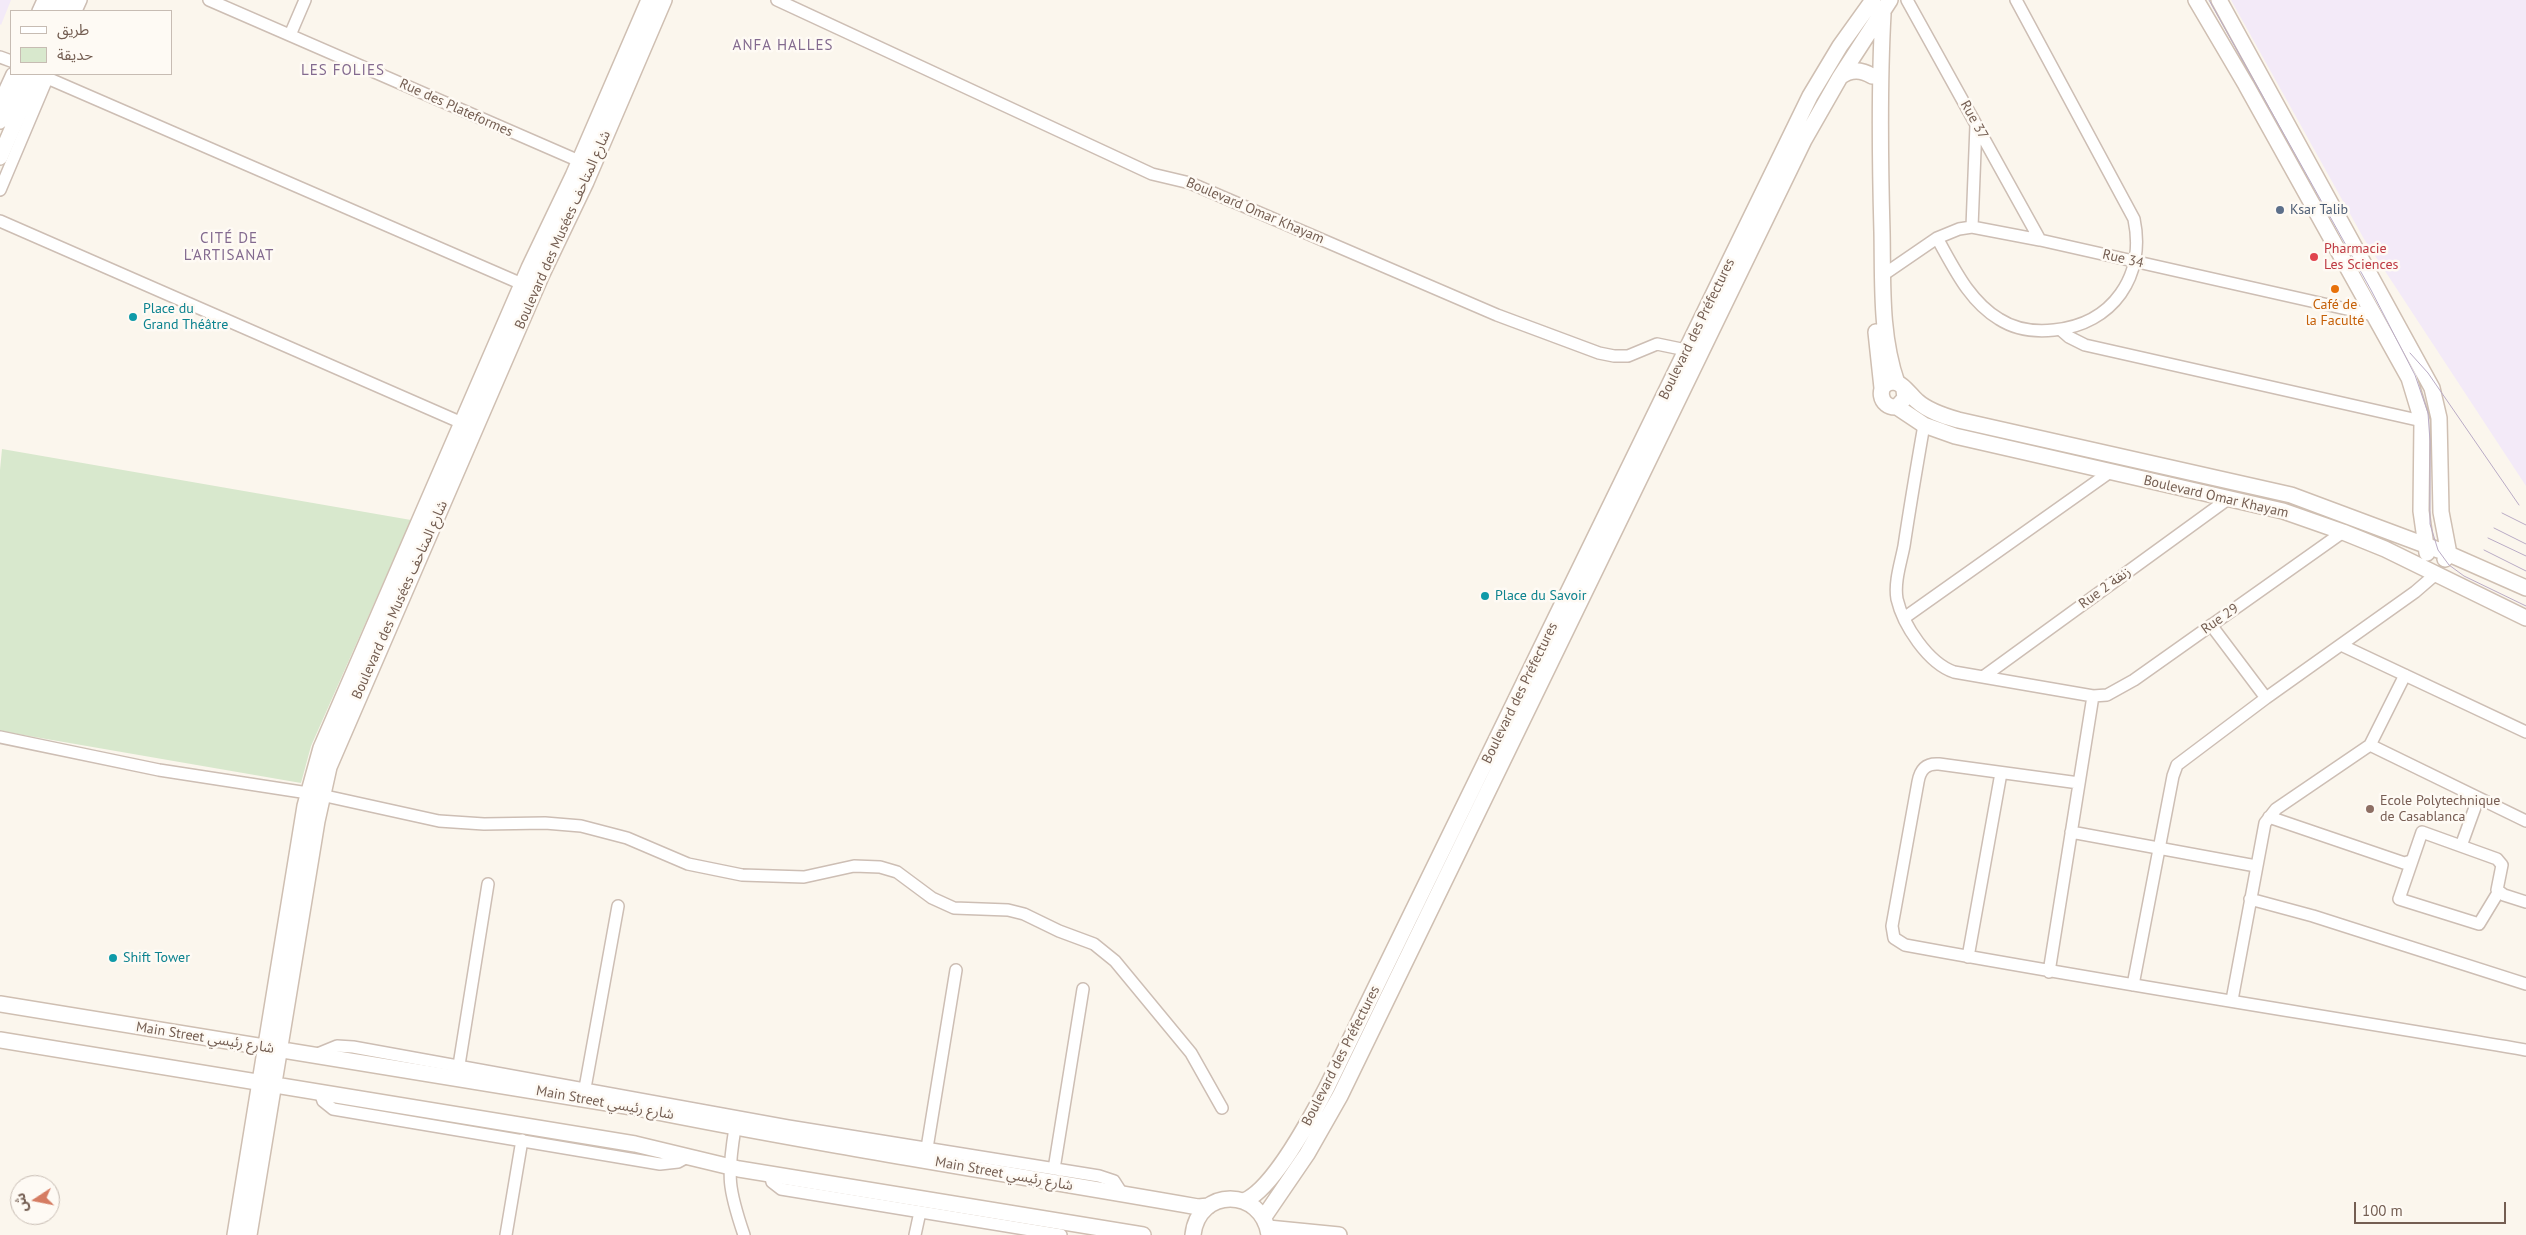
<!DOCTYPE html>
<html>
<head>
<meta charset="utf-8">
<style>
  body { margin:0 }
  #map { position:relative; width:2526px; height:1235px; overflow:hidden; background:#fbf6ed; font-family:"PT Sans","Noto Sans Arabic",sans-serif }
  canvas { display:block }
  .legend { position:absolute; left:10px; top:10px; width:162px; height:65px; box-sizing:border-box; background:#fefaf4; border:1px solid #c7bcb3; margin:0; padding:6px 9px; list-style:none; font-size:15px; color:#745e52 }
  .legend li { display:flex; align-items:center; gap:10px; height:25px }
  .legend b { width:25px; border:1px solid #c7bcb3 }
  .north { position:absolute; left:10px; top:1175px; width:50px; height:50px; box-sizing:border-box; background:#fefaf4; border:1px solid #c7bcb3; border-radius:50%; rotate:259deg; font-size:14px; font-weight:700; line-height:20px; text-align:center; color:#745e52 }
  .north::after { content:''; display:block; margin:auto; width:18px; height:22px; background:#d57c62; clip-path:polygon(50% 0,100% 100%,50% 72%,0 100%) }
  .scale { position:absolute; left:2354px; top:1202px; width:152px; height:22px; box-sizing:border-box; border:2px solid #745e52; border-top:0; padding-left:6px; font-size:15px; line-height:18px; white-space:nowrap; color:#745e52; -webkit-text-stroke:4px #fefaf4; paint-order:stroke }
</style>
</head>
<body>
<div id="map">
<canvas width="2526" height="1235"></canvas>
<ul class="legend">
<li><b style="height:6px;background:#fff"></b>طريق</li>
<li><b style="height:14px;background:#d8e8cd"></b>حديقة</li>
</ul>
<div class="north">ش</div>
<div class="scale">100 m</div>
</div>
<script>
const c = document.querySelector('canvas').getContext('2d');
c.lineJoin = 'round';
function fillPath(path, color) {
  c.fillStyle = color;
  c.fill(path, 'evenodd');
}
function trace(path, color, width, dash) {
  c.strokeStyle = color;
  c.lineWidth = width;
  c.lineCap = dash ? 'butt' : 'round';
  c.setLineDash(dash || []);
  c.stroke(path);
}
function write(font, color, halo, rows, align = 'center') {
  c.font = font + ' "PT Sans","Noto Sans Arabic",sans-serif';
  c.lineWidth = 5;
  c.setLineDash([]);
  c.textBaseline = 'middle';
  c.strokeStyle = halo;
  c.fillStyle = color;
  for (const [text, x, y, turn = 0] of rows) {
    c.save();
    c.translate(x, y);
    c.rotate((+turn || 0) * Math.PI / 180);
    c.textAlign = isNaN(turn) ? turn : align;
    if (halo) c.strokeText(text, 0, 0);
    c.fillText(text, 0, 0);
    c.restore();
  }
}
const education = new Path2D(`
  M0 0H11L1 25 0 24Z
  M2231 0H2526V486L2364 239Z`);
const green = new Path2D(`
  M2 449 411 520 311 746 301 783 0 731V470Z`);
const street = new Path2D(`
  M209 0 586 164
  M777 0 1152 174 1190 183 1497 315 1599 353 1614 356H1628L1657 344 1686 350
  M1907 0 2040 240
  M38 11 43 0
  M76 11 81 0
  M290 35 305 0
  M0 57 11 61
  M38 74 522 284
  M0 100 12 74
  M0 190 49 74
  M0 221 462 423
  M1972 227 1976 125
  M1937 238C1954 268 1969 301 1999 319 2016 330 2035 332 2054 330 2113 324 2146 276 2134 219L2016 0
  M1883 275 1937 238 1959 229 1972 227 2040 240 2373 315
  M2061 330 2069 337 2085 345 2422 421
  M1924 425C1917 465 1910 506 1904 546 1901 562 1894 582 1897 599 1903 625 1928 663 1954 672L2093 696 2107 695 2134 680 2343 532
  M1904 618 2110 472
  M2211 625 2266 698
  M2341 645 2526 732
  M1983 677 2228 499
  M0 737 159 770 308 793
  M2370 745 2526 821
  M2079 783 1939 764C1926 763 1920 770 1918 782L1892 926 1894 938 1905 945C2111 983 2319 1015 2526 1050
  M321 795 439 821 484 824 545 823 581 826 627 838 688 864 742 875 804 877 854 866 880 867 897 872 932 898 954 908 1008 910 1024 914 1059 931 1094 944 1115 961 1191 1053 1222 1108
  M2269 817 2404 863 2411 861
  M2071 832 2256 866
  M2461 846 2478 799
  M2499 891 2479 924 2399 899 2422 832 2497 859 2502 865 2497 890 2504 895 2526 902
  M2250 899 2313 916 2526 984
  M1968 957 2001 773
  M2049 972 2093 696
  M2133 985 2173 776 2177 765 2266 698 2415 592 2437 573
  M2232 1000 2265 823 2276 809 2370 745 2405 675
  M315 1055 337 1046 353 1047 788 1126 1099 1176 1114 1181 1123 1195
  M459 1065 488 884
  M585 1088 618 906
  M320 1092 323 1101 333 1109 660 1164 678 1162 689 1156
  M735 1128C727 1177 728 1188 744 1235
  M927 1148 956 970
  M1054 1169 1083 989
  M770 1174 772 1182 781 1189 1061 1235
  M506 1235 522 1140
  M915 1235 920 1212`);
const secondary = new Path2D(`
  M2196 0 2246 85 2409 378 2422 421 2421 511 2427 553
  M2219 0 2432 388 2439 418 2441 512 2449 554 2445 559
  M48 11 53 0
  M63 11 68 0
  M1883 14C1879 86 1880 159 1882 232 1883 282 1880 335 1897 383
  M1840 77C1850 69 1861 69 1872 76
  M0 121 21 74
  M0 157 36 74
  M1876 332 1882 388
  M1904 390 1905 398 1897 407C1879 409 1875 383 1893 382 1902 382 1910 395 1917 401 1928 411 1944 416 1958 420L2291 495 2449 554 2526 588
  M1897 407 1924 425 1955 436 2283 511 2343 532 2385 549 2526 618
  M0 1004 632 1107C820 1145 1009 1174 1198 1207L1209 1206
  M0 1040 635 1144 739 1169 1143 1235
  M1244 1201C1273 1189 1312 1116 1327 1087L1810 96 1840 46 1873 0
  M1264 1217 1307 1154 1340 1096 1804 140 1840 77 1890 0
  M1268 1228 1339 1235
  M235 1235 305 806 321 748 529 268 573 176 649 0
  M249 1235 317 821 329 767 542 274 586 182 664 0
  M1193 1235C1198 1187 1262 1187 1269 1235`);
const tram = new Path2D(`
  M2209 0 2371 290 2415 375 2428 413 2430 441V524L2438 550 2449 565 2464 576 2526 606
  M2410 353 2428 373 2519 505
  M2502 513 2526 525
  M2494 528 2526 544
  M2488 538 2526 556
  M2484 550 2526 571`);
const markers = [
  [2280,210,5,"#5c6f8a"],
  [2314,257,5,"#e0444e"],
  [2335,289,5,"#e8710a"],
  [133,317,5,"#0f9aa8"],
  [1485,596,5,"#0f9aa8"],
  [2370,809,5,"#8d6e63"],
  [113,958,5,"#0f9aa8"]
];
const streetNames = [
  ["Rue des Plateformes",456,108,24],
  ["Rue 37",1974,120,61],
  ["Boulevard Omar Khayam",1255,211,23],
  ["Boulevard des Musées شارع المتاحف",563,230,-66],
  ["Rue 34",2123,259,13],
  ["Boulevard des Préfectures",1697,329,-64],
  ["Boulevard Omar Khayam",2216,497,13],
  ["Rue 2 زنقة",2105,588,-36],
  ["Boulevard des Musées شارع المتاحف",400,600,-66],
  ["Rue 29",2220,619,-35],
  ["Boulevard des Préfectures",1520,693,-64],
  ["Main Street شارع رئيسي",205,1038,9],
  ["Boulevard des Préfectures",1341,1056,-63],
  ["Main Street شارع رئيسي",605,1103,10],
  ["Main Street شارع رئيسي",1004,1174,10]
];
const serviceNames = [
  ["Ksar Talib",2290,210]
];
const healthNames = [
  ["Pharmacie",2324,249],
  ["Les Sciences",2324,265]
];
const foodNames = [
  ["Café de",2335,305],
  ["la Faculté",2335,321]
];
const cultureNames = [
  ["Place du",143,309],
  ["Grand Théâtre",143,325],
  ["Place du Savoir",1495,596],
  ["Shift Tower",123,958]
];
const educationNames = [
  ["Ecole Polytechnique",2380,801],
  ["de Casablanca",2380,817]
];
const neighbourhoodNames = [
  ["ANFA HALLES",783,46],
  ["LES FOLIES",343,71],
  ["CITÉ DE",229,239],
  ["L'ARTISANAT",229,256]
];
fillPath(education, '#f3eaf8');
fillPath(green, '#d8e8cd');
trace(street, '#cdbeb4', 14);
trace(secondary, '#cfbfb2', 18);
trace(street, '#fff', 11);
trace(secondary, '#fff', 15);
trace(tram, '#b9abc5', 1);
for (const [x, y, r, color] of markers) {
  const dot = new Path2D();
  dot.arc(x, y, r, 0, 2 * Math.PI);
  c.fillStyle = color;
  c.fill(dot);
  trace(dot, '#fefaf4', 2);
}
write('14px', '#745e52', '#fefaf4', streetNames);
write('14px', '#4e5e75', '#fefaf4', serviceNames, 'left');
write('14px', '#be3a42', '#fefaf4', healthNames, 'left');
write('14px', '#c56008', '#fefaf4', foodNames);
write('14px', '#0d838f', '#fefaf4', cultureNames, 'left');
write('14px', '#785e54', '#fefaf4', educationNames, 'left');
c.letterSpacing = '1px';
write('15px', '#836a8f', '#fefaf4', neighbourhoodNames);
c.letterSpacing = '0px';
</script>
</body>
</html>
